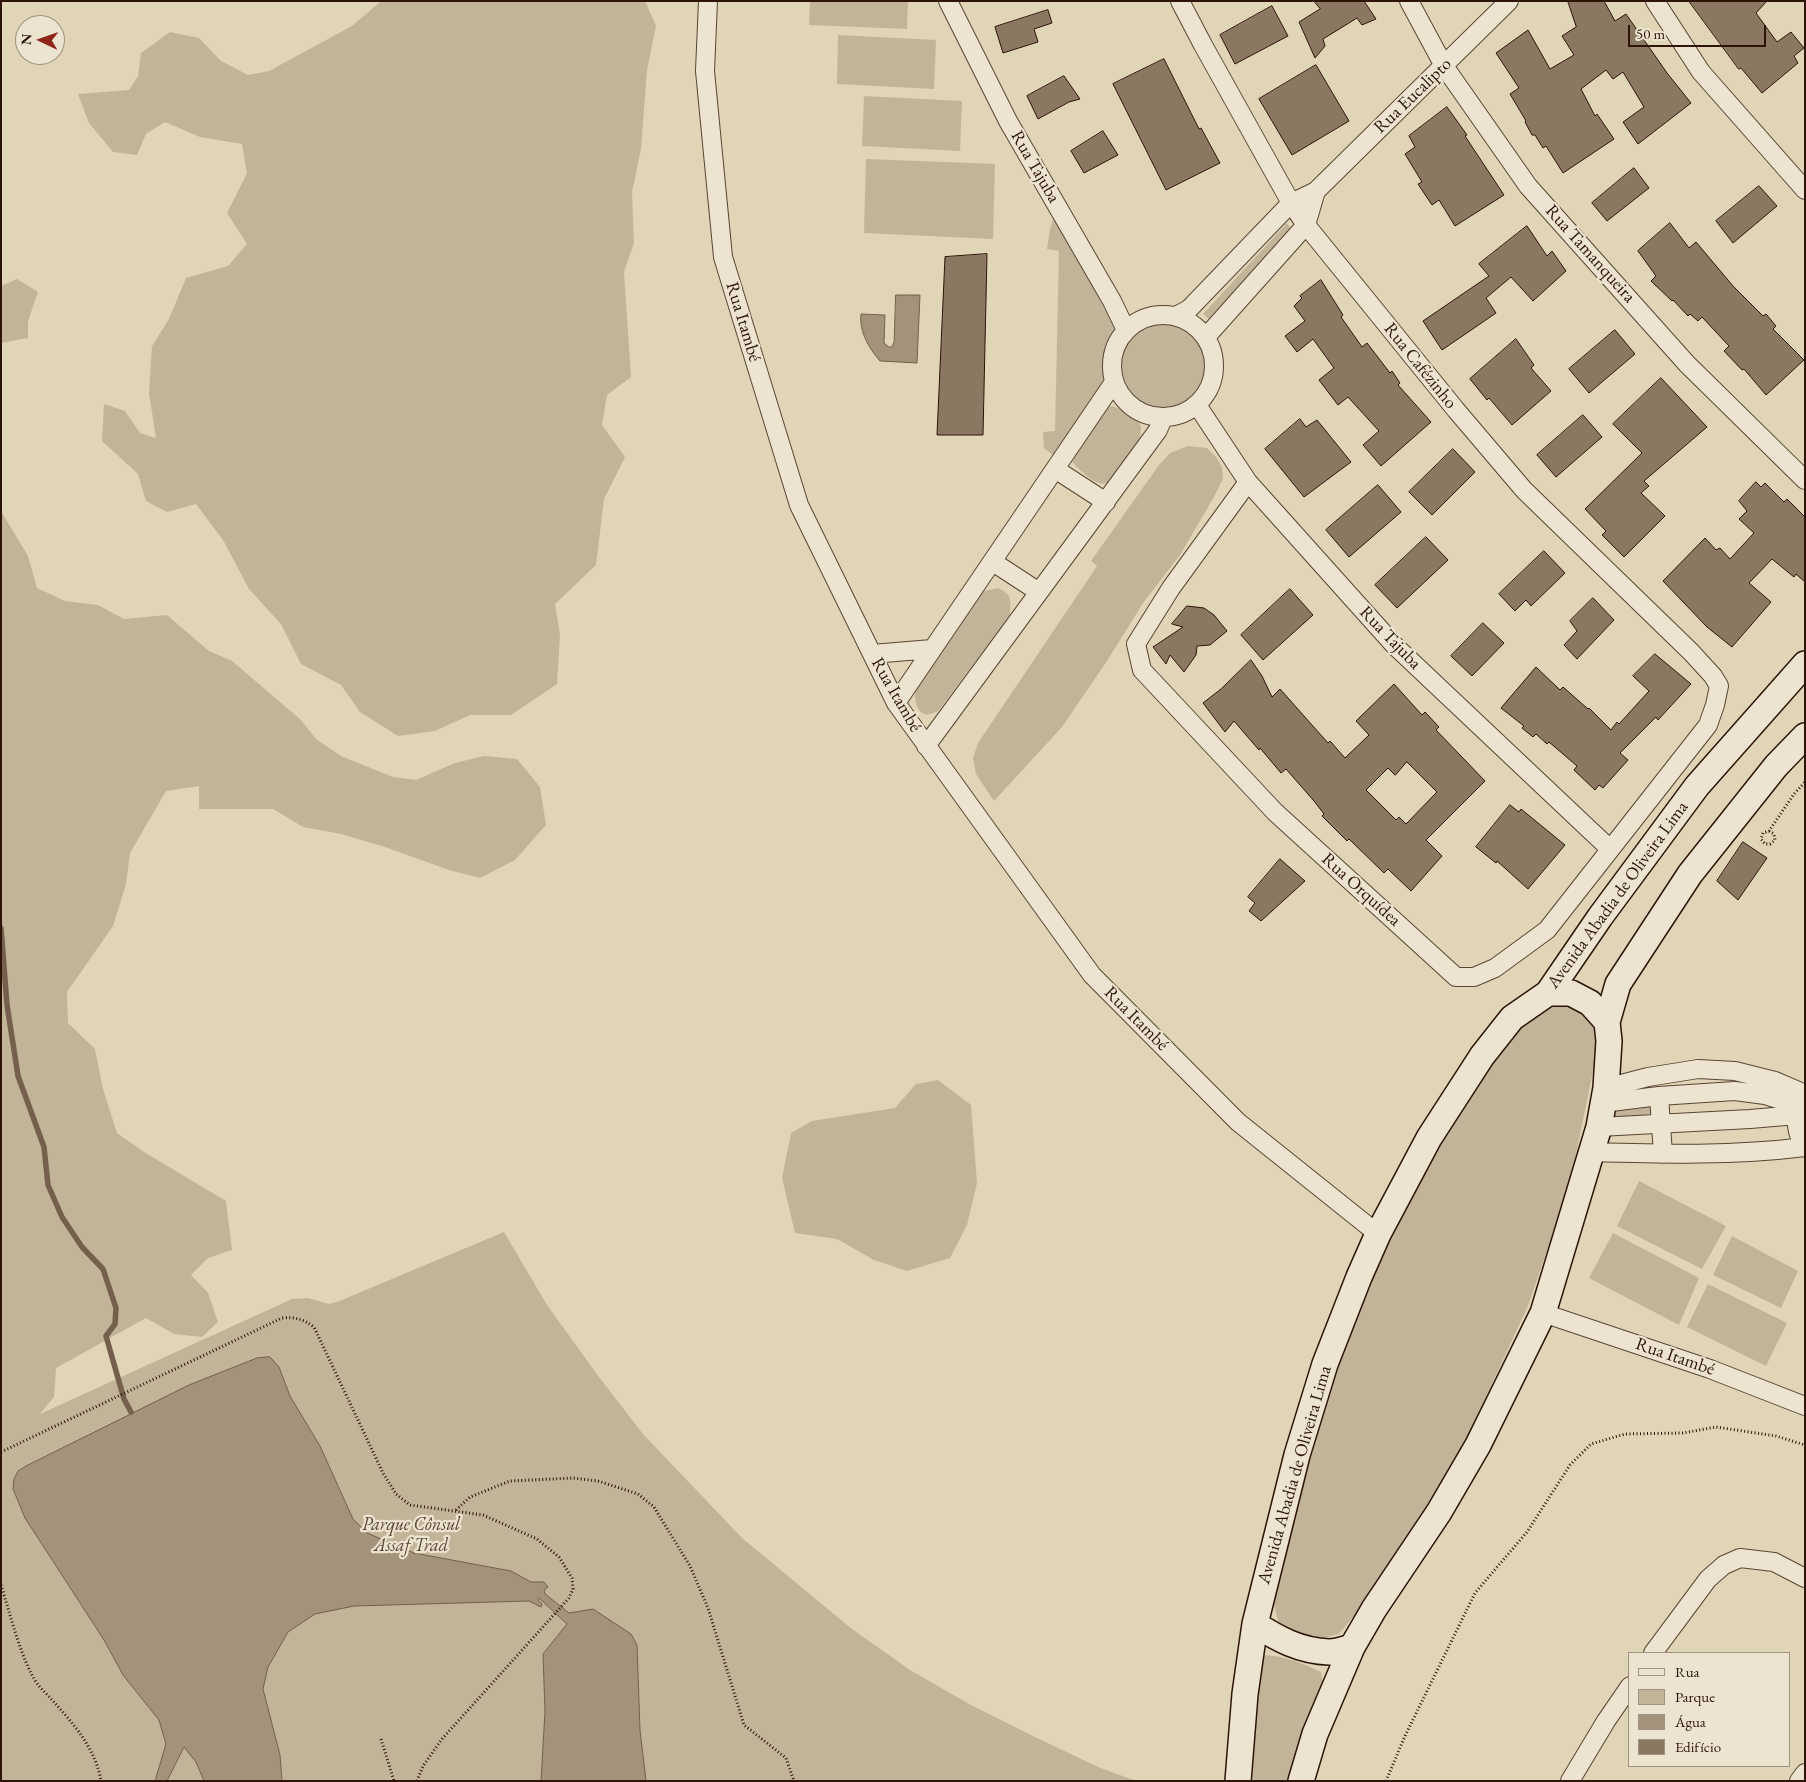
<!DOCTYPE html>
<html>
<head>
<meta charset="utf-8">
<style>
  body { margin:0 }
  #map { position:relative; width:1806px; height:1782px; overflow:hidden; background:#e1d5b7; font-family:"EB Garamond",serif }
  canvas { display:block }
  .frame { position:absolute; inset:0; border:2px solid #2d1407; pointer-events:none }
  .legend { position:absolute; left:1628px; top:1652px; width:162px; height:115px; box-sizing:border-box; background:#ece4d0; border:1px solid #a09180; margin:0; padding:6px 9px; list-style:none; font-size:15px; color:#2d1407 }
  .legend li { display:flex; align-items:center; gap:10px; height:25px }
  .legend b { width:25px; border:1px solid #a09180 }
  .north { position:absolute; left:15px; top:15px; width:50px; height:50px; box-sizing:border-box; background:#ece4d0; border:1px solid #a09180; border-radius:50%; rotate:273deg; font-size:14px; font-weight:700; line-height:20px; text-align:center; color:#2d1407 }
  .north::after { content:''; display:block; margin:auto; width:18px; height:22px; background:#8f2418; clip-path:polygon(50% 0,100% 100%,50% 72%,0 100%) }
  .scale { position:absolute; left:1628px; top:25px; width:138px; height:22px; box-sizing:border-box; border:2px solid #2d1407; border-top:0; padding-left:6px; font-size:15px; line-height:18px; white-space:nowrap; color:#2d1407; -webkit-text-stroke:4px #ece4d0; paint-order:stroke }
</style>
</head>
<body>
<div id="map">
<canvas width="1806" height="1782"></canvas>
<div class="frame"></div>
<ul class="legend">
<li><b style="height:6px;background:#ece4d0"></b>Rua</li>
<li><b style="height:14px;background:#c2b499"></b>Parque</li>
<li><b style="height:14px;background:#a4937b"></b>Água</li>
<li><b style="height:14px;background:#8b7863"></b>Edifício</li>
</ul>
<div class="north">N</div>
<div class="scale">50 m</div>
</div>
<script>
const c = document.querySelector('canvas').getContext('2d');
c.lineJoin = 'round';
function fillPath(path, color) {
  c.fillStyle = color;
  c.fill(path, 'evenodd');
}
function trace(path, color, width, dash) {
  c.strokeStyle = color;
  c.lineWidth = width;
  c.lineCap = dash ? 'butt' : 'round';
  c.setLineDash(dash || []);
  c.stroke(path);
}
function write(font, color, halo, rows, align = 'center') {
  c.font = font + ' "EB Garamond",serif';
  c.lineWidth = 4.5;
  c.setLineDash([]);
  c.textBaseline = 'middle';
  c.strokeStyle = halo;
  c.fillStyle = color;
  for (const [text, x, y, turn = 0] of rows) {
    c.save();
    c.translate(x, y);
    c.rotate((+turn || 0) * Math.PI / 180);
    c.textAlign = isNaN(turn) ? turn : align;
    if (halo) c.strokeText(text, 0, 0);
    c.fillText(text, 0, 0);
    c.restore();
  }
}
const green = new Path2D(`
  M381 1H645L656 26 647 70 641 149 632 192 634 243 624 272 631 377 607 395 602 425 625 457 604 499 596 565 555 604 560 635 557 684 511 715H470L435 731 398 736 360 712 341 685 301 664 281 624 249 589 223 540 196 504 167 512 146 501 138 474 102 441 104 404 125 411 140 433 156 438 149 393 152 346 169 319 186 278 228 266 247 244 227 213 247 173 242 144 200 137 165 122 146 134 137 155 113 152 89 123 78 94 129 90 138 76 141 53 170 32 199 38 221 61 248 75 269 71 352 26Z
  M810 1H908L907 29 809 25Z
  M838 35 936 40 934 89 837 84Z
  M864 96 962 101 960 151 862 146Z
  M866 159 995 164 993 239 864 233Z
  M1055 214 1117 332C1105 348 1103 363 1105 382L1054 456 1044 448 1043 432 1055 431 1059 251 1047 249 1050 229Z
  M1287 223 1292 230 1209 319 1203 314Z
  M17 279 38 292 28 321V338L1 343V286Z
  M1160 321C1168 321 1176 322 1183 325 1219 345 1212 407 1169 411 1163 411 1155 412 1149 410 1142 408 1135 399 1129 393 1123 388 1121 380 1120 373 1117 346 1136 328 1160 321Z
  M1111 406 1124 410 1138 420 1141 427 1140 440 1111 482C1107 483 1103 485 1099 483 1090 480 1075 467 1072 460L1106 407Z
  M1188 446 1207 448 1216 457 1222 467 1223 479 1214 497 1180 555 1143 603 1107 661 1062 727 994 801 976 774 973 758 978 743 1097 566 1091 561 1159 465 1170 453Z
  M1 511 28 556 37 588 65 601 98 605 124 619 167 615 209 651 232 661 301 720 316 739 341 756 393 777 416 780 455 763 484 756 517 759 540 787 546 825 515 860 480 878 449 870 385 847 341 834 303 827 273 809H199V786L166 791 130 853 126 884 113 926 67 992 68 1023 95 1049 103 1089 117 1133 144 1152 226 1201 232 1250 208 1258 191 1275 208 1293 218 1322 202 1337 174 1334 146 1318 56 1368 54 1397 40 1414 292 1299 308 1298 329 1304 337 1302 504 1232 547 1305 599 1377 643 1434 742 1538 852 1629 910 1670 971 1705 1035 1737 1098 1767 1136 1781H1Z
  M998 588C1012 594 1011 600 1010 615L939 710C921 722 914 707 915 690L984 591Z
  M1546 1004 1570 1005 1587 1017 1595 1030 1597 1052 1575 1159 1553 1233 1528 1306 1467 1437 1425 1511 1364 1603 1339 1634 1313 1641 1279 1624 1271 1593 1328 1365 1434 1145 1518 1023Z
  M938 1080 971 1105 977 1183 967 1225 950 1258 907 1271 874 1260 837 1239 795 1233 782 1178 791 1133 812 1121 895 1108 916 1084Z
  M1649 1105 1652 1113 1650 1115 1621 1119 1616 1118 1615 1115 1616 1111 1621 1108Z
  M1639 1181 1726 1226 1702 1269 1617 1226Z
  M1613 1233 1699 1278 1679 1325 1589 1278Z
  M1732 1236 1798 1271 1781 1308 1713 1275Z
  M1708 1284 1787 1323 1766 1366 1687 1327Z
  M1264 1655C1284 1656 1303 1663 1321 1672L1323 1683 1291 1781H1243Z`);
const water = new Path2D(`
  M896 295H920L917 363 880 361C869 348 859 332 861 314L885 315 884 343 889 347H892L894 342Z
  M270 1357 279 1367 290 1396 320 1446 353 1519 367 1533 414 1553 511 1571 531 1582H544L548 1587 544 1590 545 1594 569 1613 593 1609 631 1634 637 1645 640 1730 646 1781H541L545 1711 543 1654 567 1624 539 1598 538 1600 542 1604 541 1607 529 1601 354 1606 315 1614 288 1632 268 1667 263 1689 280 1755 282 1781H204L196 1762 184 1747 167 1781H155L166 1744 159 1720 123 1675 104 1640 25 1518 13 1489 14 1479 18 1471 26 1466 189 1385 257 1358Z`);
const stream = new Path2D(`
  M1 928 7 1005 18 1076 44 1147 48 1185 62 1217 82 1247 103 1269 116 1308 115 1324 106 1336 124 1399 131 1412`);
const building = new Path2D(`
  M1314 1H1364L1376 19 1362 25 1357 18 1323 39 1325 46 1315 58 1299 22 1320 9Z
  M1568 1H1604L1615 21 1626 14 1667 73 1691 103 1638 144 1623 122 1644 107 1623 72 1613 79 1606 70 1581 89 1595 116 1597 114 1614 139 1563 173 1546 146 1543 148 1535 135H1532L1525 122 1526 121 1510 94 1519 88 1496 53 1528 30 1550 69 1574 55 1562 36 1576 27Z
  M1689 1H1767L1756 13 1777 42 1791 32 1804 48 1794 56 1798 63 1762 93 1741 68 1739 69Z
  M1272 6 1288 36 1235 64 1220 35Z
  M1048 10 1052 23 1034 29 1038 42 1003 53 995 27Z
  M1164 59 1199 129 1201 128 1220 163 1166 190 1113 84Z
  M1316 65 1349 121 1292 155 1259 99Z
  M1064 76 1080 99 1069 102 1038 119 1027 96Z
  M1447 107 1467 135 1465 136 1504 195 1455 226 1439 200 1432 205 1418 184 1422 182 1405 154 1415 147 1409 136Z
  M1103 131 1118 155 1084 173 1071 151Z
  M1634 168 1649 188 1607 221 1592 203Z
  M1759 186 1777 206 1733 243 1716 221Z
  M1670 223 1689 248 1696 242 1733 286 1763 316 1766 314 1776 326 1773 329 1804 360 1766 395 1744 369 1742 370 1724 351 1729 346 1702 317 1698 321 1690 314 1688 316 1673 300 1672 301 1651 281 1656 276 1638 251Z
  M1527 226 1547 256 1552 251 1566 271 1533 301 1511 277 1486 298 1496 313 1442 350 1423 321 1489 276 1479 264Z
  M987 254 983 435H937L945 257Z
  M1321 280 1343 315 1341 317 1362 347 1367 343 1390 373 1392 371 1400 383 1398 385 1431 422 1381 466 1363 445 1379 431 1348 397 1338 405 1319 380 1334 368 1313 339 1297 352 1285 336 1305 321 1294 306 1302 298 1300 296Z
  M1615 330 1635 354 1589 393 1569 369Z
  M1516 339 1534 365 1531 368 1551 391 1512 425 1489 398 1487 400 1470 379Z
  M1661 378 1707 427 1644 481 1649 486 1641 493 1665 516 1624 557 1602 535 1606 531 1585 509 1642 453 1613 424Z
  M1583 415 1602 437 1556 477 1537 455Z
  M1300 419 1306 427 1317 420 1351 462 1304 497 1265 449Z
  M1453 449 1475 472 1432 515 1409 492Z
  M1756 482 1761 487 1765 483 1784 502 1787 499 1805 517V582L1796 574 1794 577 1772 559 1749 583 1771 602 1732 647 1707 627 1663 581 1705 538 1716 550 1720 548 1730 559 1754 533 1739 519 1747 511 1739 501Z
  M1378 485 1401 512 1349 557 1326 530Z
  M1426 537 1448 560 1397 608 1375 585Z
  M1544 551 1565 573 1531 606 1526 600 1515 611 1499 594Z
  M1290 589 1313 615 1263 660 1241 635Z
  M1593 598 1614 620 1577 659 1564 645 1577 631 1570 621Z
  M1187 606 1204 608 1214 615 1227 631 1210 645 1197 646 1196 655 1184 672 1170 655 1166 664 1153 647 1183 627 1172 624Z
  M1483 623 1504 643 1472 676 1451 656Z
  M1655 654 1691 684 1658 720 1656 717 1620 753 1628 760 1603 788 1599 785 1595 790 1574 770 1577 766 1549 742 1547 744 1536 734 1533 737 1522 728 1524 726 1501 708 1536 667 1560 690 1563 687 1588 709 1589 708 1611 730 1617 722 1619 724 1649 691 1633 676Z
  M1251 660 1262 676 1272 697 1280 689 1328 743 1330 741 1345 758 1369 735 1356 721 1394 684 1422 715 1425 712 1439 727 1436 730 1485 781 1426 840 1442 856 1411 891 1388 869 1384 873 1349 839 1347 841 1322 816 1324 814 1314 801 1286 769 1281 773 1260 748 1259 750 1234 721 1225 732 1203 703 1221 689ZM1407 762 1437 792 1406 824 1399 817 1396 820 1366 790 1388 768 1395 775Z
  M1510 805 1519 812 1521 809 1565 845 1528 889 1497 861 1496 863 1476 847Z
  M1743 842 1767 858 1738 900 1717 881Z
  M1280 859 1305 881 1261 921 1249 911 1255 903 1248 897Z`);
const path = new Path2D(`
  M1769 831 1774 834 1775 840 1770 844H1765L1761 839 1763 833 1769 831 1794 794 1805 782
  M1 1452 282 1318C296 1317 303 1319 314 1327L383 1473 396 1494 410 1505 483 1515 537 1539 559 1557 572 1578 573 1589 569 1598 442 1739 423 1766 417 1781
  M456 1510 470 1497 510 1481 573 1478 598 1481 638 1494 654 1507 690 1566 708 1608 744 1725 786 1758 794 1781
  M1 1585C10 1613 22 1664 39 1686 43 1691 48 1695 52 1700 73 1723 96 1749 101 1781
  M381 1739 394 1781
  M1386 1781 1405 1736 1475 1593 1527 1532 1570 1465 1591 1444 1625 1434 1683 1433 1716 1427 1776 1436 1805 1445`);
const street = new Path2D(`
  M708 1 705 71 723 257 799 505 896 703 1092 975 1238 1122 1378 1234
  M948 1 1008 121 1112 301 1126 330
  M1180 1 1203 45 1291 203 1306 225 1456 410 1524 490 1691 652 1713 676 1719 686 1715 705 1708 725 1547 930 1495 968 1474 977H1456L1275 812 1142 670 1136 644 1171 588 1248 482
  M1409 1 1444 66 1528 186 1687 364 1805 480
  M1655 1 1701 72 1805 190
  M1112 366a51 51 0 1 1 102 0a51 51 0 1 1-102 0Z
  M1176 316 1189 309 1291 203 1316 191 1509 1
  M1206 337 1306 225 1316 191
  M1197 405 1248 482 1395 646 1610 849
  M1055 469 1106 502
  M993 562 1039 592
  M872 654 932 649
  M896 703 1114 382
  M926 746 1158 430 1163 418
  M1606 1088 1648 1077 1698 1069 1735 1071 1775 1081 1805 1094
  M1659 1096 1663 1154
  M1603 1103 1659 1096 1735 1091 1765 1095 1799 1106
  M1799 1106C1795 1121 1796 1133 1805 1147
  M1599 1127 1750 1119 1797 1115
  M1592 1152C1663 1154 1734 1156 1805 1147
  M1543 1313 1710 1369 1805 1406
  M1653 1653 1708 1579 1724 1565 1740 1558 1774 1562 1805 1578
  M1570 1781 1606 1721 1630 1686
  M1799 1781 1805 1773`);
const secondary = new Path2D(`
  M1548 993H1571L1590 1003 1607 1022
  M1255 1624C1278 1639 1300 1651 1329 1652 1336 1652 1345 1649 1352 1647
  M1238 1781 1245 1694 1255 1624 1297 1455 1325 1364 1359 1277 1378 1234 1429 1138 1482 1056 1512 1018 1548 993 1600 917 1697 786 1805 664
  M1301 1781 1315 1734 1352 1647 1374 1609 1439 1512 1478 1445 1543 1313 1599 1127 1606 1088 1609 1041 1607 1022 1618 984 1690 874 1776 766 1805 736`);
const streetNames = [
  ["Rua Eucalipto",1413,96,-44],
  ["Rua Tajuba",1035,167,60],
  ["Rua Tamanqueira",1590,254,48],
  ["Rua Itambé",743,322,73],
  ["Rua Cafézinho",1420,366,51],
  ["Rua Tajuba",1390,638,46],
  ["Rua Itambé",896,695,60],
  ["Rua Orquídea",1361,890,42],
  ["Avenida Abadia de Oliveira Lima",1618,895,-54],
  ["Rua Itambé",1136,1019,45],
  ["Rua Itambé",1675,1357,19],
  ["Avenida Abadia de Oliveira Lima",1295,1475,-74]
];
const parkNames = [
  ["Parque Cônsul",411,1525],
  ["Assaf Trad",411,1546]
];
fillPath(green, '#c2b499');
fillPath(water, '#a4937b');
trace(water, '#74604d', 1);
trace(stream, '#74604d', 5.5);
fillPath(building, '#8b7863');
trace(building, '#2d1407', 1);
trace(street, '#5a4433', 20);
trace(secondary, '#2d1407', 28);
trace(path, '#2d1407', 3, [1, 2.5]);
trace(street, '#ece4d0', 18);
trace(secondary, '#ece4d0', 25);
write('18px', '#2d1407', '#ece4d0', streetNames);
write('italic 18px', '#5a4433', '#ece4d0', parkNames);
</script>
</body>
</html>
